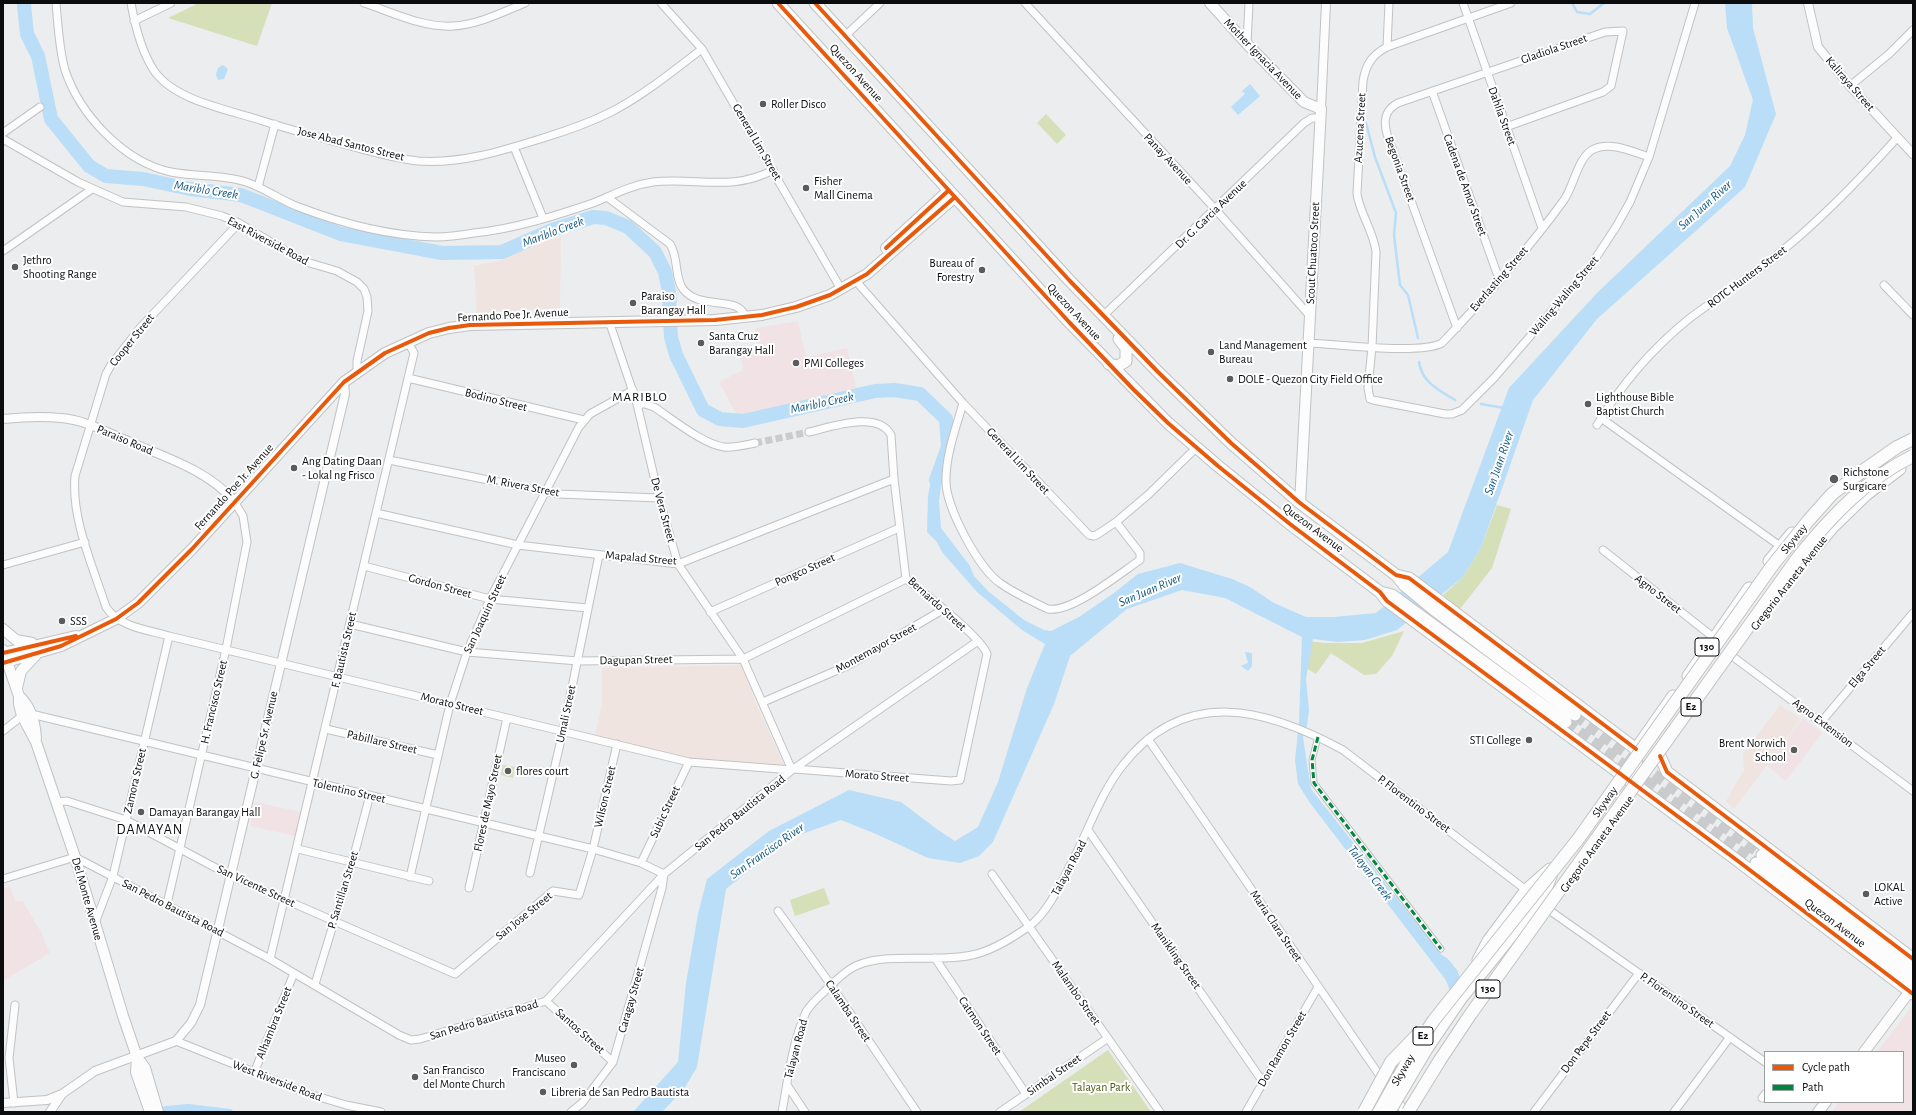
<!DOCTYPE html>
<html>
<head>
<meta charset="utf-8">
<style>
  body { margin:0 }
  #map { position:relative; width:1916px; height:1115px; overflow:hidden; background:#ebedef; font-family:"Alegreya Sans",sans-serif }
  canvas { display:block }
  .frame { position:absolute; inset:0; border:4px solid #0b0c0e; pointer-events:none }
  .legend { position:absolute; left:1764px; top:1051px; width:140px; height:52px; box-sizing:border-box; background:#fff; border:1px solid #9d9e9f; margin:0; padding:5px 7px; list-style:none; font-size:12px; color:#0b0c0e }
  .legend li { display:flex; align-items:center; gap:8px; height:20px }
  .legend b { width:20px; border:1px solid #9d9e9f }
</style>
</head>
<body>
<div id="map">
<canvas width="1916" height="1115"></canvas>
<div class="frame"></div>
<ul class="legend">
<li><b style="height:5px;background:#e8590c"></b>Cycle path</li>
<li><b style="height:5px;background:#00873e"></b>Path</li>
</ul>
</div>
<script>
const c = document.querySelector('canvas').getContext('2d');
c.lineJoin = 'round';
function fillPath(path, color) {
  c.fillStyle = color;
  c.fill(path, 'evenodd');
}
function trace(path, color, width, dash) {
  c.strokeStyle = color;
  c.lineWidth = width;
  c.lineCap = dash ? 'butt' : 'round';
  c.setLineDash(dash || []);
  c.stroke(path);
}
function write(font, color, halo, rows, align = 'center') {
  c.font = font + ' "Alegreya Sans",sans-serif';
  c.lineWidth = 4;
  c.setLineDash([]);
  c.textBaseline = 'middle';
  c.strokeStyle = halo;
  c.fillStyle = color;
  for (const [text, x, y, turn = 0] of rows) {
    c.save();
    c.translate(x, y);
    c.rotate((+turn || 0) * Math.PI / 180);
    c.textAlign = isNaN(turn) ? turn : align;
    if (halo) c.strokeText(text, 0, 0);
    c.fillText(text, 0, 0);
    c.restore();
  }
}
const industrial = new Path2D(`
  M561 237 560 308 477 313 474 266 503 260 511 252 533 242Z
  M742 665 750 678 753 697 784 765 686 757 595 737 602 702V668Z
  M1780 705 1801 719 1734 809 1726 801 1744 770 1743 754Z`);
const education = new Path2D(`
  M798 321 806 357 847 348 856 388 738 417 719 382 743 370 740 353 760 349 756 328Z
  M1803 718 1822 733 1786 781 1767 766Z
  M255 802 305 813 300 837 250 826Z
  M10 887 16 901H23L42 934 50 953 3 981V888Z
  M1913 1005V1112H1832L1839 1102H1903V1052H1877Z`);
const green = new Path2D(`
  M199 3H272L257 46 168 18Z
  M1046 114 1066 135 1057 144 1037 123Z
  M1497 505 1511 509 1492 568 1460 609 1443 595 1462 578 1481 548Z
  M1404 631 1392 656 1376 674 1364 675 1331 653 1316 674 1306 668 1307 641 1324 643H1362Z
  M503 765 515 767 513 778 501 775Z
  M824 888 830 904 795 916 790 900Z
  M1108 1050 1151 1112H1019Z`);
const water = new Path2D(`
  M1725 3H1752L1753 28 1776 114 1745 187 1597 319 1533 400 1481 548 1462 578 1397 630 1365 640 1338 642 1313 639 1306 679 1309 710 1307 726 1303 737 1311 789 1441 954 1458 971 1449 984 1310 803 1298 784 1295 760 1299 722 1302 637 1225 598 1182 590 1127 609 1070 656 1054 704 993 842 979 856 960 863 928 858 876 834 841 820 791 838 726 889 697 1067 684 1089 662 1112H633L678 1062 686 983 698 914 707 879 769 831 849 790 901 802 938 830 955 841 978 827 998 782 1027 688 1045 644 1022 630 977 592 942 552 937 542 927 532 928 496 934 465 944 463 939 501 941 528 970 566 974 576 988 591 1024 620 1044 630 1051 631 1079 617 1114 593 1138 574 1180 563 1232 579 1250 587 1274 603 1306 617H1334L1376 613 1448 552 1509 388 1597 293 1730 166 1745 135 1753 100 1727 28Z
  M223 65 228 69 224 79 218 80 216 75 218 68Z
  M1250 84 1260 96 1238 115 1231 107 1245 94 1242 91Z
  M1245 652 1252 653V666L1248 671 1241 666 1248 663Z
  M188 1104 231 1109 234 1112H148L166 1106Z`);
const stream = new Path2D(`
  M1572 3 1577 12 1590 14 1604 3
  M1366 123 1375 157 1396 213 1394 235 1400 285 1408 295 1418 338
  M1419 362C1422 383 1439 390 1455 400
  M1481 404 1504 408`);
const river = new Path2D(`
  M24 5 27 34 38 56 51 119 89 166 106 176 143 179 190 189 241 195 341 234 442 253 502 252 552 230 593 217 606 218 628 227 655 252 665 272 670 297 669 308 671 337 676 355 703 410 720 419 743 421 875 391 894 390 920 394 946 419 948 447 936 480
  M1442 963C1452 973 1459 988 1457 1002`);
const minorTunnel = new Path2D(`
  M755 443 809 432`);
const primaryTunnel = new Path2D(`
  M1575 715 1762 855
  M1566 722 1756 863`);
const pedestrian = new Path2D(`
  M1318 737 1312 760 1314 783 1441 949`);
const minor = new Path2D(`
  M56 3C58 25 59 49 65 70 80 115 124 162 171 172 196 177 222 174 246 182 264 188 279 199 296 206 340 223 389 236 436 237 449 237 462 235 474 233 514 229 555 216 593 203 613 195 631 185 653 182 694 177 733 192 773 170
  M131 3C135 26 141 52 155 72 176 101 230 110 263 121 288 129 314 136 340 143 366 150 392 158 418 161 461 164 502 151 543 138 566 131 589 123 611 112 644 95 673 71 702 49
  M364 3C392 12 423 28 453 26 477 25 503 12 525 3
  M661 3 702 49 841 289
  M1025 3 1216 210 1310 316
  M1463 3 1542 228
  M1511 3 1387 47C1372 55 1366 64 1363 81L1357 194C1360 214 1374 232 1376 252L1372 347 1368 388 1370 399 1373 400 1445 414H1452L1462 410 1494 378 1589 268 1616 227 1630 202 1649 157 1695 3
  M134 21 171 3
  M845 36 880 3
  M1247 44 1249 3
  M1387 47 1389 3
  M1850 86 1889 54 1913 30
  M1432 91 1499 279
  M3 133 40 107
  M3 139 78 182 123 202 186 207 222 216 239 223 303 261 337 271 357 282 364 289 367 297 368 311 357 361V371
  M514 147 543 218
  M258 187 275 124
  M607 197 670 244C679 258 674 277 683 289 698 309 732 297 743 312L744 317
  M239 223 140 328 111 365 106 374 75 476C71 518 93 567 106 607 119 627 148 630 169 636L689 762 792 770
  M3 251 92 189
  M855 280 963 403 1089 535 1094 536 1098 534 1116 522 1149 494 1196 448
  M1884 285 1913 315
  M1104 315 1304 123 1312 118H1320
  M609 321 637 404 659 498 678 564 743 659 792 770
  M1457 328 1387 134C1383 120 1385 110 1398 103L1605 32 1623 31 1611 86 1603 92 1506 127
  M1308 343C1338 344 1420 355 1442 343 1485 298 1528 250 1564 200 1574 186 1578 156 1594 149 1611 141 1633 152 1649 157
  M408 378 584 420
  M963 403C956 428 946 454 946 480 945 506 979 569 1000 583 1015 594 1032 601 1048 609 1072 613 1119 574 1140 560V553L1116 522
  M637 404H645L654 407C671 418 704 445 724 447 734 448 745 445 755 443
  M1601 418 1780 546
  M1597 425C1621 385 1654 347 1690 318 1721 295 1754 275 1783 250 1825 216 1861 178 1897 138
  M389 460 558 494 659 498
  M376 513 518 545 678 564 894 479
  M1603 550 1713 637
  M3 565 85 542
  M364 566 490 599 588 608
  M710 612 899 528
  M350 624 467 652 578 661 743 659 906 579
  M1732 656 1913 791
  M763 702 847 666 944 609
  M31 714 593 849 641 863 664 874 662 888 613 1062 582 1103 571 1112
  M1822 721 1913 613
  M326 729 438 755
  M3 731 22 716
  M1148 739 1391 1092
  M794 769 951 781 960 780 987 654C981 637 923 592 906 579L894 479 891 435C878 410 831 427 809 432
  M56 802 67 801 126 820 231 876 455 974 553 891 579 895 593 849 617 744
  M1088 830 1263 1082
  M298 849 429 881
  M641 863 689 762
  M530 873 563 731 599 555
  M992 874 1160 1112
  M410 877 450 704 467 652 490 599 579 427 590 414 633 390
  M3 879 75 857 270 959 399 1035 411 1040 420 1039 546 1001 664 874 792 770 978 641
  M469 888 507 718
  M167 904 226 649 247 542 243 516 234 501
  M1549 910 1765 1062
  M778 911 831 985 917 1112
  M95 923 113 876 169 636
  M935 958 1026 1094
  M270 959 414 353 408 342
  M315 984 352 863 370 795
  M546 1001 613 1062
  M176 1041 306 1093 346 1105 381 1112
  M254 1073 294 973
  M787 1085 805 1112
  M1762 1098 1765 1094
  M14 1103 9 1058 15 1005
  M782 1112C788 1079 792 1043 806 1012 811 1003 820 996 827 989 835 981 847 969 858 965 889 952 938 963 972 955 992 951 1011 939 1028 927 1048 914 1064 877 1075 856 1090 826 1102 791 1123 765 1185 686 1266 708 1343 750L1526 890
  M1000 1112 1108 1038
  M1246 1112 1318 987
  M1534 1112 1639 973
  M1674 1112 1730 1037`);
const tertiary = new Path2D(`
  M1808 3 1818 47 1850 86 1913 154
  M1321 109 1326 3
  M3 419C22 417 42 416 61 418 85 420 106 432 128 441 164 457 208 470 234 501
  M1394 1096 1405 1112
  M3 1103 47 1100 62 1094
  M50 1112 62 1094 95 1071 176 1041 191 1023 200 1005 345 394 344 382`);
const secondary = new Path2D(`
  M1210 3 1247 44 1304 102 1321 109 1300 503
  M886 248 949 190
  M3 629 16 640 32 643
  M3 650 19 696V704L22 716 36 742 75 857 123 1016 137 1057 145 1068 158 1112
  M3 653 76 636
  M3 663 61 646 116 619 138 603 192 549 344 382 385 353 429 333 449 328 470 325 715 320 762 315 796 307 830 295 867 274 955 197
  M17 688 21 671 36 655
  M19 696C31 707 35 722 36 738
  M1864 1052 1910 991
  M137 1057 136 1072 150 1112
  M1818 1112 1826 1102`);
const primary = new Path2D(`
  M778 3 1069 322 1168 423 1218 466 1290 524 1380 592 1392 595 1566 722
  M815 3 1069 280 1158 372 1231 443 1300 503 1396 575 1404 585 1433 609 1575 715
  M1109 364 1118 366 1126 361V348L1119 339
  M1769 561 1792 533
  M1396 575 1409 578 1636 749
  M1791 577 1833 527 1866 495 1900 469
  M1380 592 1387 601 1734 858 1913 994
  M1688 676 1749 588
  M1638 746 1673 696
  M1636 752 1638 787
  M1660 756 1667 772 1913 959
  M1762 855 1913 970
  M1756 863 1913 983
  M1478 960 1488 941 1526 890 1550 869`);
const motorway = new Path2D(`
  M1427 1048 1461 998 1543 896 1551 875`);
const motorwayBridge = new Path2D(`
  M1364 1112 1391 1062 1421 1031
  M1379 1112 1415 1048 1434 1020 1579 838 1772 566 1808 521 1832 494 1864 470 1897 447 1913 439
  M1389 1112 1427 1048
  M1408 1112 1440 1060 1470 1015 1799 556C1831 517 1867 478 1913 456`);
const quiet = new Path2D(`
  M1318 737 1312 760 1314 783 1441 949`);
const cycleway = new Path2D(`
  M778 3 1069 322 1133 389 1168 423 1218 466 1290 524 1380 592 1387 601 1734 858 1913 994
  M815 3 1069 280 1158 372 1231 443 1300 503 1396 575 1409 578 1636 749
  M886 248 949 190
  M3 653 76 636
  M3 663 61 646 116 619 138 603 192 549 344 382 385 353 429 333 449 328 470 325 715 320 762 315 796 307 830 295 867 274 955 197
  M1660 756 1667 772 1913 959`);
const markers = [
  [763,104,4,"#595b5d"],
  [806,188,4,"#595b5d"],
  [15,267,4,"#595b5d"],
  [982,270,4,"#595b5d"],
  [633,303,4,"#595b5d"],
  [701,343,4,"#595b5d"],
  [1211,352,4,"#595b5d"],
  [796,363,4,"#595b5d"],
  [1230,379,4,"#595b5d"],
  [1588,404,4,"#595b5d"],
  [294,468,4,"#595b5d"],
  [1834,479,5,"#595b5d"],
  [62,621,4,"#595b5d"],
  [1529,740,4,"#595b5d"],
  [1794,750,4,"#595b5d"],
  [508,771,4,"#595b5d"],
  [141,812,4,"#595b5d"],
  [1866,894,4,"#595b5d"],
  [574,1065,4,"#595b5d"],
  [415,1077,4,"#595b5d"],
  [543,1092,4,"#595b5d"]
];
const shields = [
  [1707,647,24],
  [1691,707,20],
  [1488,989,24],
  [1423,1036,20]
];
const shieldNames = [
  ["130",1707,647],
  ["E2",1691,707],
  ["130",1488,989],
  ["E2",1423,1036]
];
const streetNames = [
  ["Gladiola Street",1554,49,-19],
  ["Mother Ignacia Avenue",1263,59,46],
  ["Quezon Avenue",856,73,48],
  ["Kaliraya Street",1850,84,49],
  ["Dahlia Street",1502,116,70],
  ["Azucena Street",1360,128,-87],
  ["General Lim Street",757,142,60],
  ["Jose Abad Santos Street",351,144,14],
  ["Panay Avenue",1168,159,47],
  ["Begonia Street",1400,169,70],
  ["Cadena de Amor Street",1465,185,70],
  ["Dr. G. Garcia Avenue",1211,214,-44],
  ["East Riverside Road",268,241,28],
  ["Scout Chuatoco Street",1313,253,-87],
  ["ROTC Hunters Street",1747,277,-37],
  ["Everlasting Street",1499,279,-49],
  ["Waling-Waling Street",1564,296,-50],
  ["Quezon Avenue",1074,312,47],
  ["Fernando Poe Jr. Avenue",513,315,-3],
  ["Cooper Street",132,340,-51],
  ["Bodino Street",496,400,14],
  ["Paraiso Road",125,440,23],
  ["General Lim Street",1018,461,47],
  ["M. Rivera Street",523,486,11],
  ["Fernando Poe Jr. Avenue",234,487,-48],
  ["De Vera Street",663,510,75],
  ["Quezon Avenue",1313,528,37],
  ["Skyway",1794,539,-51],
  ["Mapalad Street",641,558,5],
  ["Pongco Street",805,570,-24],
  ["Gregorio Araneta Avenue",1789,583,-52],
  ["Gordon Street",440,586,15],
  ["Agno Street",1658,594,38],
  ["Bernardo Street",937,604,42],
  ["San Joaquin Street",485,614,-65],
  ["Montemayor Street",876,648,-29],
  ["F. Bautista Street",344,650,-77],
  ["Dagupan Street",636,660,-1],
  ["Elga Street",1867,667,-50],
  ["H. Francisco Street",214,702,-77],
  ["Morato Street",452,704,14],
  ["Umali Street",566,714,-78],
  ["Agno Extension",1823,723,37],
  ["G. Felipe Sr. Avenue",264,735,-77],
  ["Pabillare Street",382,742,13],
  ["Morato Street",877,776,4],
  ["Zamora Street",135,781,-77],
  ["Tolentino Street",349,791,13],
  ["Wilson Street",605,797,-77],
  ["Skyway",1605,802,-55],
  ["Flores de Mayo Street",488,803,-78],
  ["P. Florentino Street",1414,804,37],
  ["Subic Street",665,812,-65],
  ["San Pedro Bautista Road",740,813,-39],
  ["Gregorio Araneta Avenue",1597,844,-54],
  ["Talayan Road",1069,868,-62],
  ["San Vicente Street",256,886,25],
  ["P. Santillan Street",343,890,-73],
  ["Del Monte Avenue",87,899,74],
  ["San Pedro Bautista Road",173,908,27],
  ["San Jose Street",524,916,-39],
  ["Quezon Avenue",1835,923,37],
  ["Maria Clara Street",1276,926,56],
  ["Manikling Street",1176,956,55],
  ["Malambo Street",1076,993,55],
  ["Caragay Street",631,1000,-74],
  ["P. Florentino Street",1677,1000,35],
  ["Calamba Street",848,1011,56],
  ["San Pedro Bautista Road",484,1020,-17],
  ["Alhambra Street",274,1023,-68],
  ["Catmon Street",980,1026,56],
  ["Santos Street",580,1031,42],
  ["Don Pepe Street",1586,1042,-53],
  ["Talayan Road",796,1049,-75],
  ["Don Ramon Street",1282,1049,-60],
  ["Skyway",1403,1070,-60],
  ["Simbal Street",1054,1075,-35],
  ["West Riverside Road",277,1081,21]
];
const poiNames = [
  ["Roller Disco",771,104],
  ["Fisher",814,181],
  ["Mall Cinema",814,195],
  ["Jethro",23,260],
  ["Shooting Range",23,274],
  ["Bureau of",974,263,"right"],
  ["Forestry",974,277,"right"],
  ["Paraiso",641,296],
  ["Barangay Hall",641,310],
  ["Santa Cruz",709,336],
  ["Barangay Hall",709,350],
  ["Land Management",1219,345],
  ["Bureau",1219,359],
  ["PMI Colleges",804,363],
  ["DOLE - Quezon City Field Office",1238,379],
  ["Lighthouse Bible",1596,397],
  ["Baptist Church",1596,411],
  ["Ang Dating Daan",302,461],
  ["- Lokal ng Frisco",302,475],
  ["Richstone",1843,472],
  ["Surgicare",1843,486],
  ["SSS",70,621],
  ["STI College",1521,740,"right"],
  ["Brent Norwich",1786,743,"right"],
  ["School",1786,757,"right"],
  ["flores court",516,771],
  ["Damayan Barangay Hall",149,812],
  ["LOKAL",1874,887],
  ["Active",1874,901],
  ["Museo",566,1058,"right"],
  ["Franciscano",566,1072,"right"],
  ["San Francisco",423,1070],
  ["del Monte Church",423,1084],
  ["Libreria de San Pedro Bautista",551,1092]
];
const parkNames = [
  ["Talayan Park",1101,1087]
];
const waterNames = [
  ["Mariblo Creek",206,190,9],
  ["San Juan River",1705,205,-42],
  ["Mariblo Creek",553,232,-21],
  ["Mariblo Creek",822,403,-12],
  ["San Juan River",1499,463,-71],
  ["San Juan River",1150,590,-23],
  ["San Francisco River",767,851,-35],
  ["Talayan Creek",1370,873,53]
];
const neighbourhoodNames = [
  ["MARIBLO",640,397]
];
const quarterNames = [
  ["DAMAYAN",150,830]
];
fillPath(industrial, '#f0e4e0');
fillPath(education, '#f1e3e5');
fillPath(green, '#d5e0b9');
fillPath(water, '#badef7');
trace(stream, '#badef7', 2.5);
trace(river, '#badef7', 14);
trace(minorTunnel, '#c9cbcd', 7, [7, 3.5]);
trace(primaryTunnel, '#c9cbcd', 11, [11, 5.5]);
trace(pedestrian, '#c0c2c3', 7);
trace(minor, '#c0c2c3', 9);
trace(tertiary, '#c0c2c3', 10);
trace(secondary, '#c0c2c3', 12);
trace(primary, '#c0c2c3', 13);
trace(motorway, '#c0c2c3', 14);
trace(pedestrian, '#fcfcfd', 5);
trace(minor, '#fcfcfd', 7);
trace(tertiary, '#fcfcfd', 8);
trace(secondary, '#fcfcfd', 10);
trace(primary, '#fcfcfd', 11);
trace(motorway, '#fcfcfd', 12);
trace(motorwayBridge, '#c0c2c3', 14, []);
trace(motorwayBridge, '#fcfcfd', 12);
trace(quiet, '#00873e', 3, [6, 3]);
trace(cycleway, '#e8590c', 4);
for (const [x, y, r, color] of markers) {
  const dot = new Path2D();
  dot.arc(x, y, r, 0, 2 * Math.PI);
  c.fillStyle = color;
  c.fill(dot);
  trace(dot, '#fff', 1.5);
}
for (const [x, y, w] of shields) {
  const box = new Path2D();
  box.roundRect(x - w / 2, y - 9, w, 18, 3);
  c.fillStyle = '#fff';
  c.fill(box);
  trace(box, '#0b0c0e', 1);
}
write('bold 11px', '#0b0c0e', null, shieldNames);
write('12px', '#0b0c0e', '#fff', streetNames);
write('12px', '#0b0c0e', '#fff', poiNames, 'left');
write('12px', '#4d5a18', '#fff', parkNames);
write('italic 13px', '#14587f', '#fff', waterNames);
c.letterSpacing = '1px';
write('13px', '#0b0c0e', '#fff', neighbourhoodNames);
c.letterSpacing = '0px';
c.letterSpacing = '1px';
write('14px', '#0b0c0e', '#fff', quarterNames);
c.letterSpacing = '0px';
</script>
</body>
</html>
